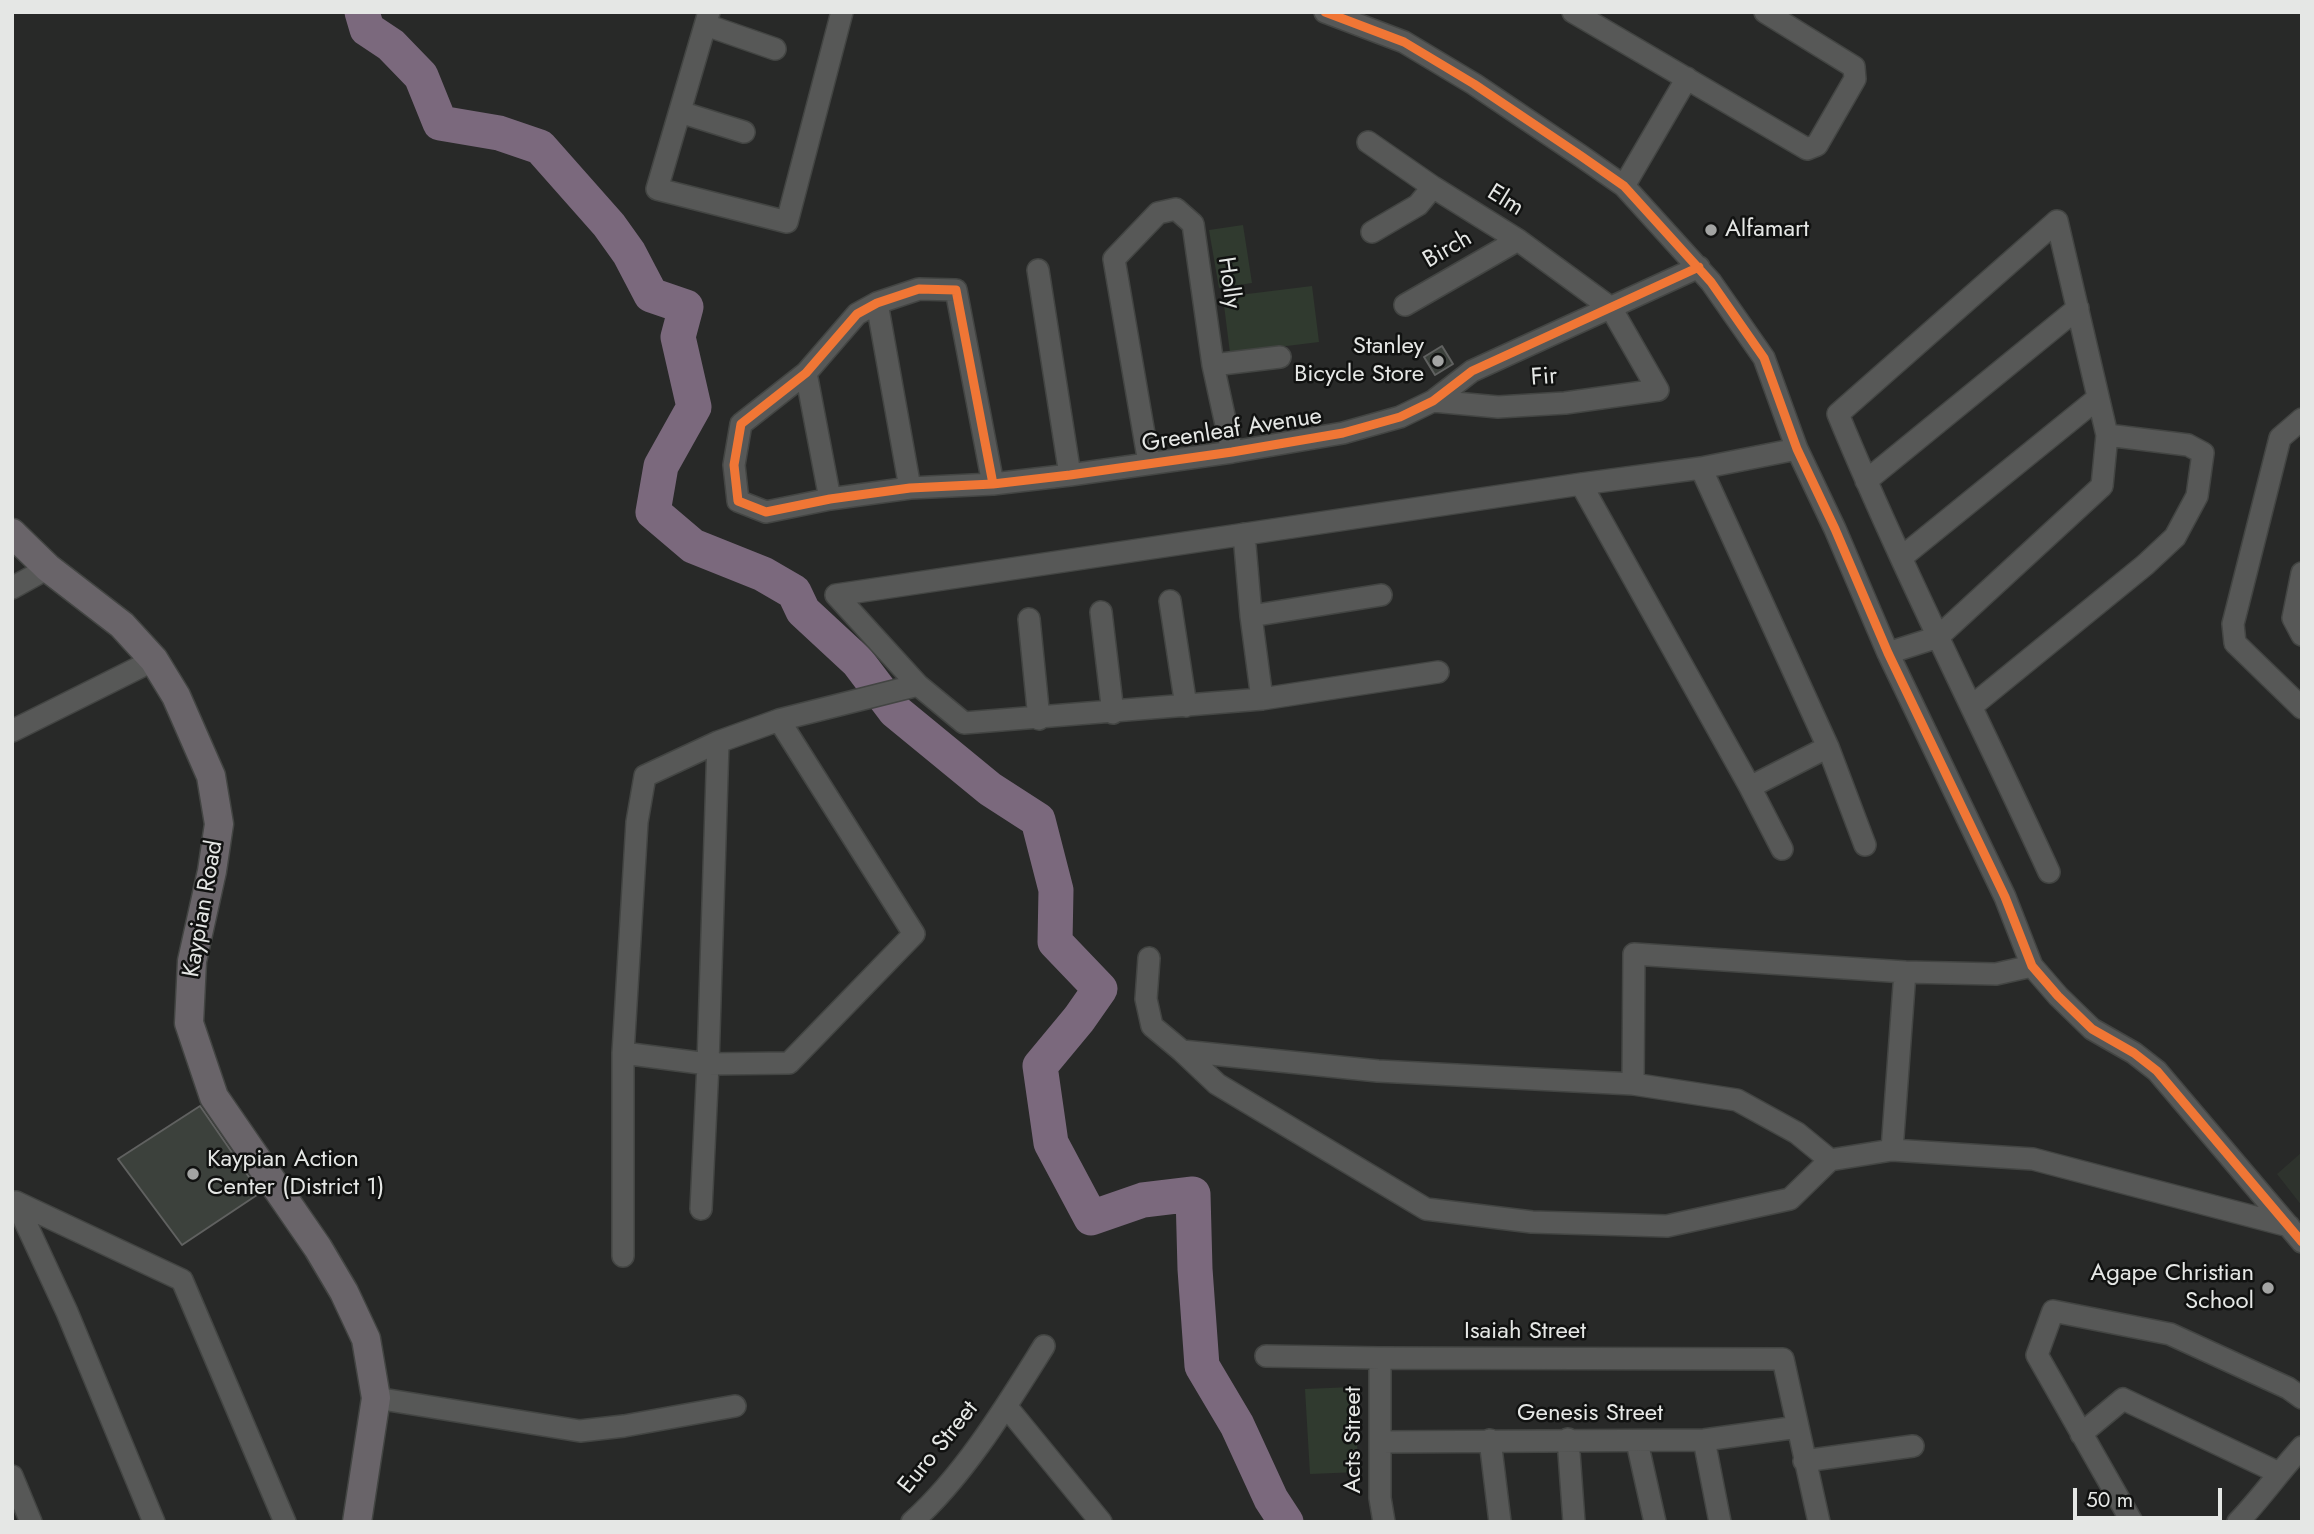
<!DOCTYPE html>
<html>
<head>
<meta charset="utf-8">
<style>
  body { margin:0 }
  #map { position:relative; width:2314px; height:1534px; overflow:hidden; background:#282928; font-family:Jost,sans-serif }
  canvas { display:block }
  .frame { position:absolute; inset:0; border:14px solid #e5e7e5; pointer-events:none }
  .scale { position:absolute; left:2073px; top:1488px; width:149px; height:32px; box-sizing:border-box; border:4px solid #e5e7e5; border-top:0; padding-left:9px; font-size:21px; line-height:24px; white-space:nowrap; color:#e5e7e5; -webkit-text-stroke:5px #111211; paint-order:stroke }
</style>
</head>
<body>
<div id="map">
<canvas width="2314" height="1534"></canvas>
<div class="frame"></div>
<div class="scale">50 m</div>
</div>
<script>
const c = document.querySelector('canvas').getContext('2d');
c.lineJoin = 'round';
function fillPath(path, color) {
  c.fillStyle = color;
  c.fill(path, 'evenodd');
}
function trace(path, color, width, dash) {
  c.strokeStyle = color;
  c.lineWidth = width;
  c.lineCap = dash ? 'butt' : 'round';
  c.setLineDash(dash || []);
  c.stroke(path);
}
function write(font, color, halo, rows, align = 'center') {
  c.font = font + ' Jost,sans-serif';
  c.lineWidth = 5;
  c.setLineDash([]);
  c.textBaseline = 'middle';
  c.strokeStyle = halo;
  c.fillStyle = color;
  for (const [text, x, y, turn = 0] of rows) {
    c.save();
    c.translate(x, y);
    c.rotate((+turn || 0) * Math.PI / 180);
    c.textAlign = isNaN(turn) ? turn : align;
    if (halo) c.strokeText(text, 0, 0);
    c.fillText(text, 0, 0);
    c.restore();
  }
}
const built = new Path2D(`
  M2302 1152V1206L2277 1174Z`);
const green = new Path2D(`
  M1243 225 1252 283 1219 288 1209 230Z
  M1312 286 1319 342 1230 353 1223 297Z
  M1353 1387 1359 1472 1310 1474 1305 1389Z`);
const river = new Path2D(`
  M362 12 367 29 391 45 421 76 440 123 499 133 540 147 609 225 629 253 651 295 686 307 678 337 694 407 661 466 653 512 693 546 763 574 794 592 803 611 858 662 895 711 990 789 1038 820 1056 890 1055 942 1100 989 1079 1019 1040 1066 1051 1143 1091 1218 1143 1200 1193 1194 1195 1269 1202 1366 1237 1425 1271 1499 1286 1522`);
const building = new Path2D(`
  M1442 346 1453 364 1435 375 1424 357Z
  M200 1106 260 1193 182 1245 118 1159Z`);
const minor = new Path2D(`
  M709 12 657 189 787 222 842 12
  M1325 12 1404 42 1474 84 1581 156 1624 186 1711 282 1764 358 1797 449 1835 529 1888 653 2005 897 2032 966 2058 996 2092 1029 2134 1053 2157 1071 2302 1242
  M1573 12 1807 149 1817 145 1855 79 1854 67 1765 12
  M706 25 775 49
  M680 112 744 132
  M1368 142 1433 187 1518 240 1611 308 1658 390 1565 403 1498 407 1433 401
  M1624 186 1687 78
  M1372 232 1418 205 1433 187
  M1038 270 1070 475
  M877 303 910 488
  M1405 305 1518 240
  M1213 365 1280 357
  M806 373 830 499
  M2302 419 2280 438 2233 624 2235 643 2302 708
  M1149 463 1114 259 1158 213 1176 209 1193 224 1213 365 1232 452
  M1701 468 1828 747 1865 845
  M1866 481 2078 308
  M993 484 956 290 919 289 877 303 857 314 806 373 741 424 734 465 738 501 766 512 830 499 910 488 993 484 1070 475 1232 452 1343 433 1400 417 1433 401 1472 371 1699 267
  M1581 484 1750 787 1782 849
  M1244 534 1251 616 1262 699
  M1902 557 2098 398
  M2302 573 2293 618 2302 635
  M12 588 48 568
  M836 595 1581 484 1701 468 1797 449
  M836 595 918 685 964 723 1262 699 1438 672
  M1170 601 1186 706
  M1101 612 1113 713
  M1251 616 1381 595
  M1029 619 1039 719
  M1888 653 1938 637 2102 486 2107 435 2057 221 1838 414C1902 569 1979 719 2049 872
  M1972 706 2145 565 2175 537 2197 496 2203 453 2188 445 2107 435
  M12 731 154 660
  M1750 787 1828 747
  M1149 958 1146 999 1152 1026 1182 1051 1378 1071 1633 1084
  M1182 1051 1217 1084 1426 1209 1532 1222 1667 1226 1790 1199 1830 1160 1892 1150 2033 1159 2289 1226
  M623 1053 708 1064 789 1063 914 934 779 720
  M1892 1150 1905 972 1996 974 2032 966
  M1830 1160 1797 1133 1737 1100 1633 1084 1634 954 1905 972
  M16 1202 67 1312 154 1522
  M12 1204 16 1202 182 1280 285 1522
  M701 1209 708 1064 718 742
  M623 1256V1053L637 822 645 776 718 742 779 720 918 685
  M1266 1356 1380 1358 1783 1359 1819 1522
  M1380 1358V1498L1384 1522
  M376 1398 580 1431 624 1426 735 1406
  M1006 1406 1101 1522
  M2081 1434 2123 1399 2279 1473
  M1568 1439 1574 1522
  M1490 1440 1500 1522
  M1704 1440 1720 1522
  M1380 1442 1704 1440 1798 1427
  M1637 1442 1655 1522
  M1804 1461 1913 1446
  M12 1476 31 1522
  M912 1522C964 1476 1007 1405 1044 1346
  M2132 1522 2037 1355 2053 1311 2170 1334 2288 1388 2302 1398
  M2238 1522C2261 1498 2280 1471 2302 1447`);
const major = new Path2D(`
  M12 533 48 568 122 625 154 660 176 696 211 776 219 824 212 871 192 961 189 1023 214 1097 318 1248 344 1292 366 1339 376 1398 357 1522`);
const cycleway = new Path2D(`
  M1325 12 1404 42 1474 84 1581 156 1624 186 1711 282 1764 358 1797 449 1835 529 1888 653 2005 897 2032 966 2058 996 2092 1029 2134 1053 2157 1071 2302 1242
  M993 484 956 290 919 289 877 303 857 314 806 373 741 424 734 465 738 501 766 512 830 499 910 488 993 484 1070 475 1232 452 1343 433 1400 417 1433 401 1472 371 1699 267`);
const markers = [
  [1711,230,7,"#a3a4a3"],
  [1438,361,7,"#a3a4a3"],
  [193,1174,7,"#a3a4a3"],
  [2268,1288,7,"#a3a4a3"]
];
const streetNames = [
  ["Elm",1505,201,32],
  ["Birch",1448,250,-30],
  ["Holly",1228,283,82],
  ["Fir",1544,378,-4],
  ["Greenleaf Avenue",1232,431,-9],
  ["Kaypian Road",204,909,-80],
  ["Isaiah Street",1525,1332],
  ["Genesis Street",1590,1414],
  ["Acts Street",1354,1440,-90],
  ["Euro Street",939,1448,-51]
];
const poiNames = [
  ["Alfamart",1725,230],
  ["Stanley",1424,347,"right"],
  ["Bicycle Store",1424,375,"right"],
  ["Kaypian Action",207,1160],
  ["Center (District 1)",207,1188],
  ["Agape Christian",2254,1274,"right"],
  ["School",2254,1302,"right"]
];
fillPath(built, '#2e332d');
fillPath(green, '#303a2f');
trace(river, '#7b697d', 35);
fillPath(building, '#3c413c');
trace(building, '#606160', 2);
trace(minor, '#434543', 24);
trace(major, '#434543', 31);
trace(minor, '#575857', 21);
trace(major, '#696469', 28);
trace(cycleway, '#f07635', 9);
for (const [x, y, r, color] of markers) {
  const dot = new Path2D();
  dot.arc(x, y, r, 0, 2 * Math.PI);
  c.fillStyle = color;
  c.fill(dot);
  trace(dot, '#111211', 2.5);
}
write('24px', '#e5e7e5', '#111211', streetNames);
write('24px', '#e5e7e5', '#111211', poiNames, 'left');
</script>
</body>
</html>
